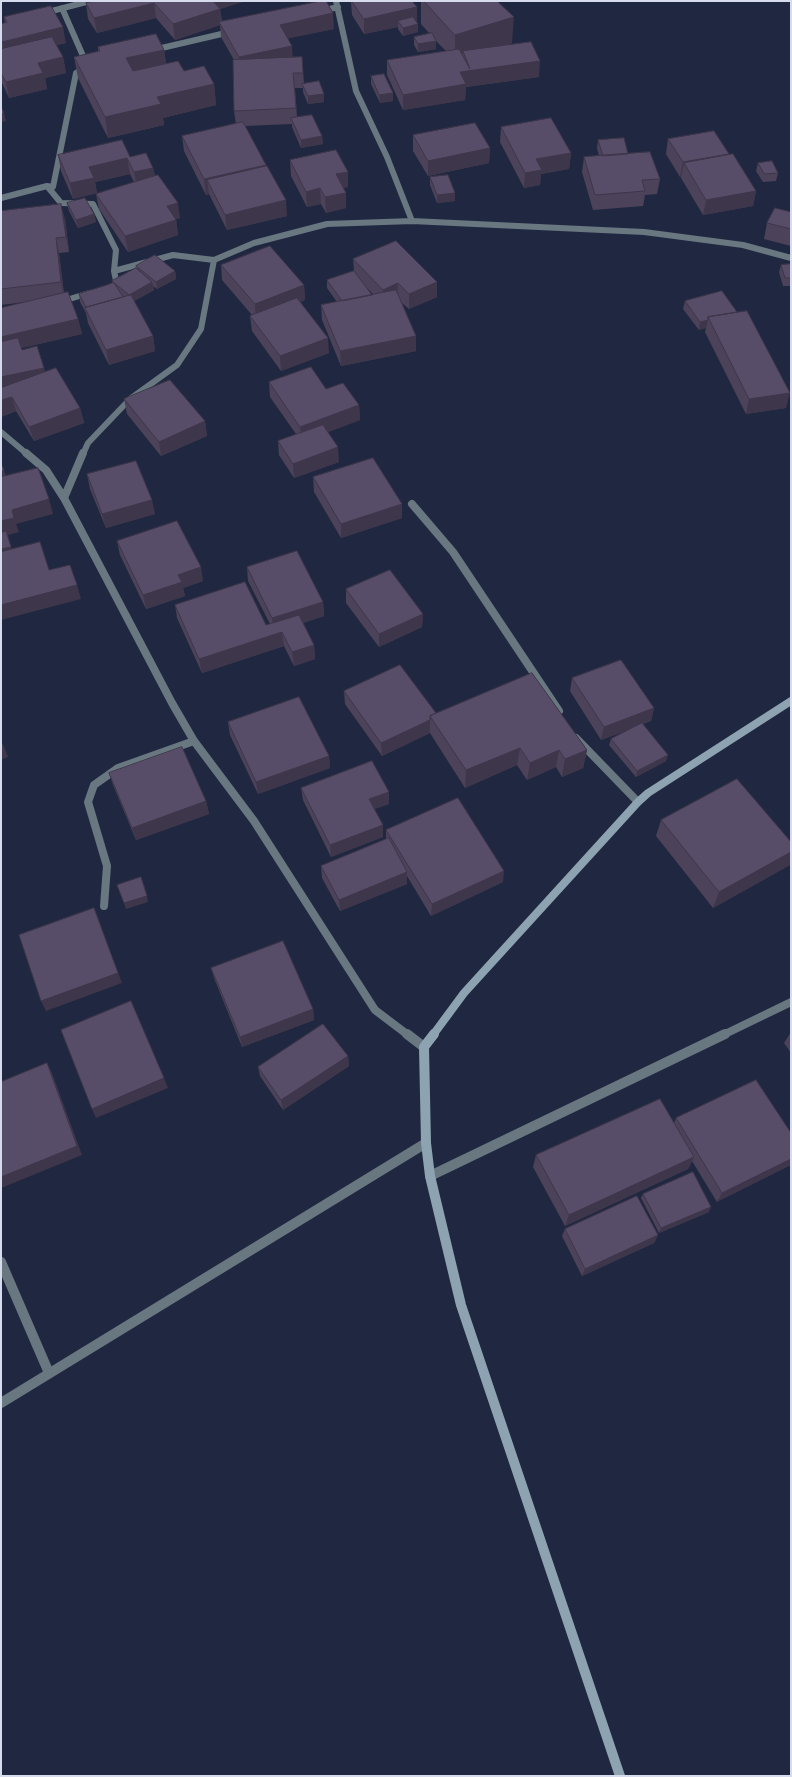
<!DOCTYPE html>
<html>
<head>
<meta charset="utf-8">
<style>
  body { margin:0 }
  #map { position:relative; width:792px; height:1777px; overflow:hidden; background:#202841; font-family:Signika,sans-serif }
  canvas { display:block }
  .frame { position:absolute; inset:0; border:2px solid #d6dced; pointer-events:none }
</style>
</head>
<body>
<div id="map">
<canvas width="792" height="1777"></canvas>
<div class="frame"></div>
</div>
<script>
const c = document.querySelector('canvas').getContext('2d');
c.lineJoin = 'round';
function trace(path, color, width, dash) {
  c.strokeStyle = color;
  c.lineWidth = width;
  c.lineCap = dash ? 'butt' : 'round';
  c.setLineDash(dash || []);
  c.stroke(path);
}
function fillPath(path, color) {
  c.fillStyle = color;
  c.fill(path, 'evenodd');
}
const laneFar1 = new Path2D(`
  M412 504 453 552 559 711
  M576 738 638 802
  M104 906 107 866 88 802 94 785 118 768 194 741`);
const lane = new Path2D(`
  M1 1262 49 1373`);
const streetFar2 = new Path2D(`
  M336 1 356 91 387 157 412 221
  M62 8 87 65
  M321 11 338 7
  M44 13 90 1
  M153 50 230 32
  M47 186 53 187 76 73 84 68
  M1 198 47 186 61 203 93 204 116 250 114 271
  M112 286 117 285 114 271 173 255 214 260
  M60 302 89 293
  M1 432 27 454
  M83 454 88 443 130 399 177 365 201 329 214 260 254 243 327 224 412 221 644 232 743 245 791 258`);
const streetFar1 = new Path2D(`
  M26 453 46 470 64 498
  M83 453 64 498 172 703 194 741 254 821 375 1010 408 1035
  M723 1035 791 1002`);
const street = new Path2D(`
  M407 1034 424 1047
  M430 1176 725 1034
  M1 1403 426 1143`);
const secondaryFar1 = new Path2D(`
  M433 1035 464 993 638 802 648 793 791 701`);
const secondary = new Path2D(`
  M434 1034 424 1047 426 1143 430 1176 461 1305 620 1776`);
const wall = new Path2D(`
  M96 1H242V2L220 9 222 21 334 29 288 38 293 58 302 57 304 84 324 102 308 104 303 92V88H295L297 117 322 136 323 144 301 148 292 127V124L245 126 266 166 287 216 227 230 209 194 206 195 184 151 182 136 236 124 234 111V60L221 37 220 25 175 40 156 18 97 33 88 19 86 3Z
  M351 1H412L418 32 403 36 398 29V27L364 34 352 15Z
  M421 1H424L512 43 507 45 539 77 466 87 465 100 403 110 387 75V60L446 51 436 41V49L418 52 414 45V37L430 34 421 24Z
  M4 17 66 43 56 45 63 57 66 73 45 78 47 89 9 98 1 81V24L5 23Z
  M98 47 164 50 166 63 214 84 216 105 163 118 164 125 108 138 78 78 74 57 98 51Z
  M371 76 393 101 380 103 371 84Z
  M501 127 571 153 569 169 541 174 540 185 524 188 500 142Z
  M413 135 490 148 489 163 428 176 413 151Z
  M668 139 729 154V155L756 191 753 206 703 215 681 178V177H680L666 154Z
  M598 140 628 154 660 179 657 194 645 195 643 206 593 210 582 172 584 157 599 156 597 148Z
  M58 155 130 157 153 168 155 176 180 218 176 219 178 235 128 252 99 209 96 194 134 182 130 174 95 182 97 193 73 199 61 171Z
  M290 160 348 187 343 188 346 193V208L326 213 321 204 307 207 291 176Z
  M758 163 778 173 776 181 763 182 756 171Z
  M430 177 455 201 437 203 430 185Z
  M67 203 94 214 96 222 78 228 69 211Z
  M1 211 65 219 69 252 59 253 64 293 78 319 82 334 21 348 22 350 45 372 80 408 84 423 34 441 16 411 1 417V308L25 302 1 305Z
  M791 212V246L764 239 767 223Z
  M353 259 437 297 409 309 402 303 416 351 341 366 322 320 321 305 337 302 327 288V280L354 271ZM364 285 374 295H372Z
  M791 264V286H783L779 272 781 265Z
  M221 265 304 285 305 300 300 302 329 353 281 371 252 331 250 316 252 315 222 280Z
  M136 266 175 271 176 279 157 289 153 286 154 290 134 301 153 336 155 351 109 365 88 323 86 313 80 302 79 294 113 284 112 281 137 270Z
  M722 291 786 408 746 414 705 332 706 328 699 330 683 309 685 301Z
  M269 382 326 389 359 405 360 420 328 432 339 462 294 478 279 455 278 441 296 434 270 397Z
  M124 399 205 421 207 436 161 456 127 414Z
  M87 474 155 514 106 528 90 489Z
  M313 477 402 504V518L341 538 314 492Z
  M117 541 203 581 183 588 185 596 146 609 120 555Z
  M247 567 323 602 324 616 303 623 314 645 315 659 294 666 284 646 202 673 177 618 175 605 266 625 270 624 248 581Z
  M346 589 423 614 422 627 379 647 346 603Z
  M572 678 654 708 651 721 643 724 666 761 636 777 609 745 611 739 628 730 601 740 570 691Z
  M344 691 587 750 583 768 562 777 556 767 527 780 517 765 465 788 430 733 382 756 345 704Z
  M228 722 329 756 330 768 258 794 230 735Z
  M109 773 206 801 209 814 136 840 113 785Z
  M301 788 389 792V804L374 809 383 837 331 857 303 800Z
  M661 820 791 842V862L790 865 713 908 656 836Z
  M386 830 503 882 431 916 407 876V884L340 911 322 878 321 866 386 839Z
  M211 968 313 1009 314 1020 242 1047 214 978Z
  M791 1032V1053L784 1043Z
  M348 1056 349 1066 283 1110 260 1076 258 1067Z
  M676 1118 791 1133 717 1202 692 1161 688 1169 565 1226 533 1167 536 1155 674 1123Z
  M643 1194 709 1212 659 1233 641 1198Z
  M565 1229 658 1235 654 1243 582 1276 562 1236Z`);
const shadedWall = new Path2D(`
  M209 1H242V2L210 12Z
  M154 3 156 18 97 33 94 18Z
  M417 7V23L398 21V27L364 34V19Z
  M220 9 222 25 219 22 220 25 175 40 173 24Z
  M333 13 334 29 281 40 280 25Z
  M514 17 512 43 465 57 463 51 462 58 455 61V35Z
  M418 24V32L403 36V28Z
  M63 27 66 43 6 57 2 42Z
  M436 41V49L418 52V44Z
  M292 46 293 61 240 72 239 57Z
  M164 50 167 71 130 80 126 58Z
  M63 57 66 73 45 78 47 89 9 98 6 82 38 63Z
  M540 61 539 77 466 87 465 100 403 110V95L460 72Z
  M214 84 216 105 163 118 164 125 108 138 105 117 157 97Z
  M393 93V101L380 103 379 95Z
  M324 94V102L308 104V96Z
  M4 113 6 121 1 122V114Z
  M322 136 323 144 301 148V140Z
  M490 148 489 163 428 176V161Z
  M571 153 569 169 541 174 540 185 524 188 525 173 536 159Z
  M729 154 726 169 684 163 681 177H680L683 162Z
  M127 158 130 174 95 182 97 193 73 199 70 183 89 167Z
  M266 165 267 180H207L209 194 206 195 204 179Z
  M153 168 156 183 137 187 134 172Z
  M348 172V187L336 190V174Z
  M320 188 321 204 307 207 306 192Z
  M756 191 753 206 703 215 706 200Z
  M346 193V208L326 213 325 197Z
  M455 193V201L437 203V195Z
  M286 200 287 216 227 230 225 215Z
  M178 203 180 218 169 221 167 206Z
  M61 204 65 219 69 252 66 237Z
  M94 214 96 222 78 228 76 220Z
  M176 220 178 235 128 252 125 236Z
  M56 238 59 253 64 297 61 282Z
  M175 271 176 279 157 289 156 282Z
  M152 282 154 290 131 303 129 295Z
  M437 282V297L409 309V294Z
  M398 283 397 299 383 305V290Z
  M304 285 305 300 256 320 255 304Z
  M78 319 82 334 1 353V337Z
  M708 320 706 328 699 330 700 322Z
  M153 336 155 351 109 365 106 350Z
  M416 336V351L341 366 340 351Z
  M328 338 329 353 281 371 280 356Z
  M44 368 48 383 1 393V377Z
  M790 393 786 408 746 414 749 399Z
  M12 397 16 411 1 417V400Z
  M359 405 360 420 302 442 300 427Z
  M80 408 84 423 34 441 29 427Z
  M205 421 207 436 161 456 159 442Z
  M338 447 339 462 294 478 293 464Z
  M4 470 9 485 1 487V472Z
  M49 499 53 514 16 524 19 532 8 535 13 554 1 557V521L12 510Z
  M152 500 155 514 106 528 102 514Z
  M402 504V518L341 538V524Z
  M201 567 203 581 183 588 185 596 146 609 143 595 178 575Z
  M77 585 81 599 1 620V605Z
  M323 602 324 616 274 632 272 618Z
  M423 614 422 627 379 647V634Z
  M282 632 284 646 202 673 199 659Z
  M314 645 315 659 294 666 292 652Z
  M654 708 651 721 601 740 604 727Z
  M430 720V733L382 756 381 743Z
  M3 744 8 757 1 760V745Z
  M520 748 517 765 465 788 466 770Z
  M559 750 556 767 527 780 530 763Z
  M587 750 583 768 562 777 565 759Z
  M668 755 666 761 636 777 637 771Z
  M329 756 330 768 258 794 256 782Z
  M389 792V804L369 811V799Z
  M206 801 209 814 136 840 132 828Z
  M383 825V837L331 857 330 845Z
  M791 852V862L790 865 713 908 719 892Z
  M504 871 503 882 431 916 432 904Z
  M407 872V884L340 911 339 900Z
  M147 896 148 902 126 909 124 903Z
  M94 908 122 983 46 1011 41 1001Z
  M313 1009 314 1020 242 1047 240 1037Z
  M348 1056 349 1066 283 1110 281 1100Z
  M47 1063 52 1073 82 1155 1 1188V1177Z
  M164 1078 168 1088 96 1118 92 1109Z
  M694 1157 688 1169 565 1226 569 1215Z
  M791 1159V1165L717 1202 722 1193Z
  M711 1207 709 1212 659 1233 661 1228Z
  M658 1235 654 1243 582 1276 585 1269Z`);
const building = new Path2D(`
  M96 1H213L220 9 173 24 154 3 94 18 86 3Z
  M321 1H326L333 13 280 25 292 46 239 57 219 22Z
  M352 1H412L417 7 364 19Z
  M424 1H497L514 17 455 35Z
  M51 6 63 27 2 42 1 40V24L7 22 4 17Z
  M413 17 418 24 403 28 398 21Z
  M432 33 436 41 418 44 414 37Z
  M156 34 164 50 126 58 133 71 178 61 184 71 204 66 214 84 157 97 161 104 105 117 74 57 100 51 98 47Z
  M52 37 63 57 38 63 43 73 6 82 1 73V49Z
  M531 42 540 61 460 72 466 84 403 95 387 60 459 49 470 69 463 51Z
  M302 57 303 73H293L296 108 234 111 233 60Z
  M384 74 393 93 379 95 371 76Z
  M319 81 324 94 308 96 302 84Z
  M1 107 4 113 1 114Z
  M312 115 322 136 301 140 291 118Z
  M551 118 571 153 536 159 542 170 525 173 501 127Z
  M243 122 266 165 204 179 182 136Z
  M475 123 490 148 428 161 413 135Z
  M714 131 729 154 683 162 668 139Z
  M624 138 628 154 603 156 598 140Z
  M122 140 130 157 146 153 153 168 134 172 127 158 89 167 94 178 70 183 58 155Z
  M336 150 348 172 336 174 346 193 325 197 320 188 306 192 290 160Z
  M650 152 660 179 642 180 645 191 595 195 584 157Z
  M733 154 756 191 706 200 684 163Z
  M772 161 778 173 764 174 758 163Z
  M267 166 286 200 225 215 207 180Z
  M158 175 178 203 167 206 176 220 125 236 96 194Z
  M448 175 455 193 437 195 430 177Z
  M85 198 94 214 76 220 67 203Z
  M61 204 66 237 56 238 61 282 1 289V211Z
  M775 208 791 212V229L767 223Z
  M396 241 437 282 409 294 398 283 383 290 353 259Z
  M270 246 304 285 255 304 221 265Z
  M155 255 175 271 156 282 136 266Z
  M791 264V278H785L781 265Z
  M136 268 152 282 129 295 112 281Z
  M354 271 372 295 342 301 327 280Z
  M114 283 123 297 86 307 79 294Z
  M396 290 416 336 340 351 321 305Z
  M722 291 737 312 708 317V320L700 322 685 301Z
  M68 292 78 319 1 337V308Z
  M131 295 153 336 106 350 85 308Z
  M297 298 328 338 280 356 250 316Z
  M747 311 790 393 749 399 708 317Z
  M18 338 22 350 37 346 44 368 1 377V342Z
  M311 367 326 389 343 383 359 405 300 427 269 382Z
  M56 368 80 408 29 427 12 397 1 400V388Z
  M170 380 205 421 159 442 124 399Z
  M323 425 338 447 293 464 278 441Z
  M373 458 402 504 341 524 313 477Z
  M136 461 152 500 102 514 87 474Z
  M1 463 4 470 1 472Z
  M38 468 49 499 12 510 14 518 1 521V477Z
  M177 521 201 567 178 575 182 582 143 595 117 541Z
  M6 531 11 547 1 549V533Z
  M40 542 49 570 70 565 77 585 1 605V552Z
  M297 551 323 602 272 618 247 567Z
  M390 570 423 614 379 634 346 589Z
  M245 582 266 625 299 615 314 645 292 652 282 632 199 659 175 605Z
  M621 660 654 708 604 727 572 678Z
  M400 665 436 713 430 716V720L381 743 344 691Z
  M532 673 587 750 565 759 559 750 530 763 520 748 466 770 430 716Z
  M299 697 329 756 256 782 228 722Z
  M642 723 668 755 637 771 611 739Z
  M182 747 206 801 132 828 109 773Z
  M372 761 389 792 369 799 383 825 330 845 301 788Z
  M737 779 791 842V852L719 892 661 820Z
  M458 798 504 871 432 904 386 830Z
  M389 838 407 872 339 900 321 866Z
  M141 877 147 896 124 903 117 885Z
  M94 908 118 973 41 1001 19 935Z
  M283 941 313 1009 240 1037 211 968Z
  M131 1001 164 1078 92 1109 61 1030Z
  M323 1024 348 1056 281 1100 258 1067Z
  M47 1063 77 1146 1 1177V1082Z
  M756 1080 791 1133V1159L722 1193 676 1118Z
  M660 1099 694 1157 569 1215 536 1155Z
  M693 1172 711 1207 661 1228 643 1194Z
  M637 1196 658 1235 585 1269 565 1229Z`);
trace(laneFar1, '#697780', 8);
trace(lane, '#697780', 10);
trace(streetFar2, '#697780', 6);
trace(streetFar1, '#697780', 8);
trace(street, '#697780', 10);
trace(secondaryFar1, '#8da3b1', 8);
trace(secondary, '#8da3b1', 10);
fillPath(wall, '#4c425a');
fillPath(shadedWall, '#3e364a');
fillPath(building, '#584d69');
trace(building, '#3e364a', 1);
</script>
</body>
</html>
